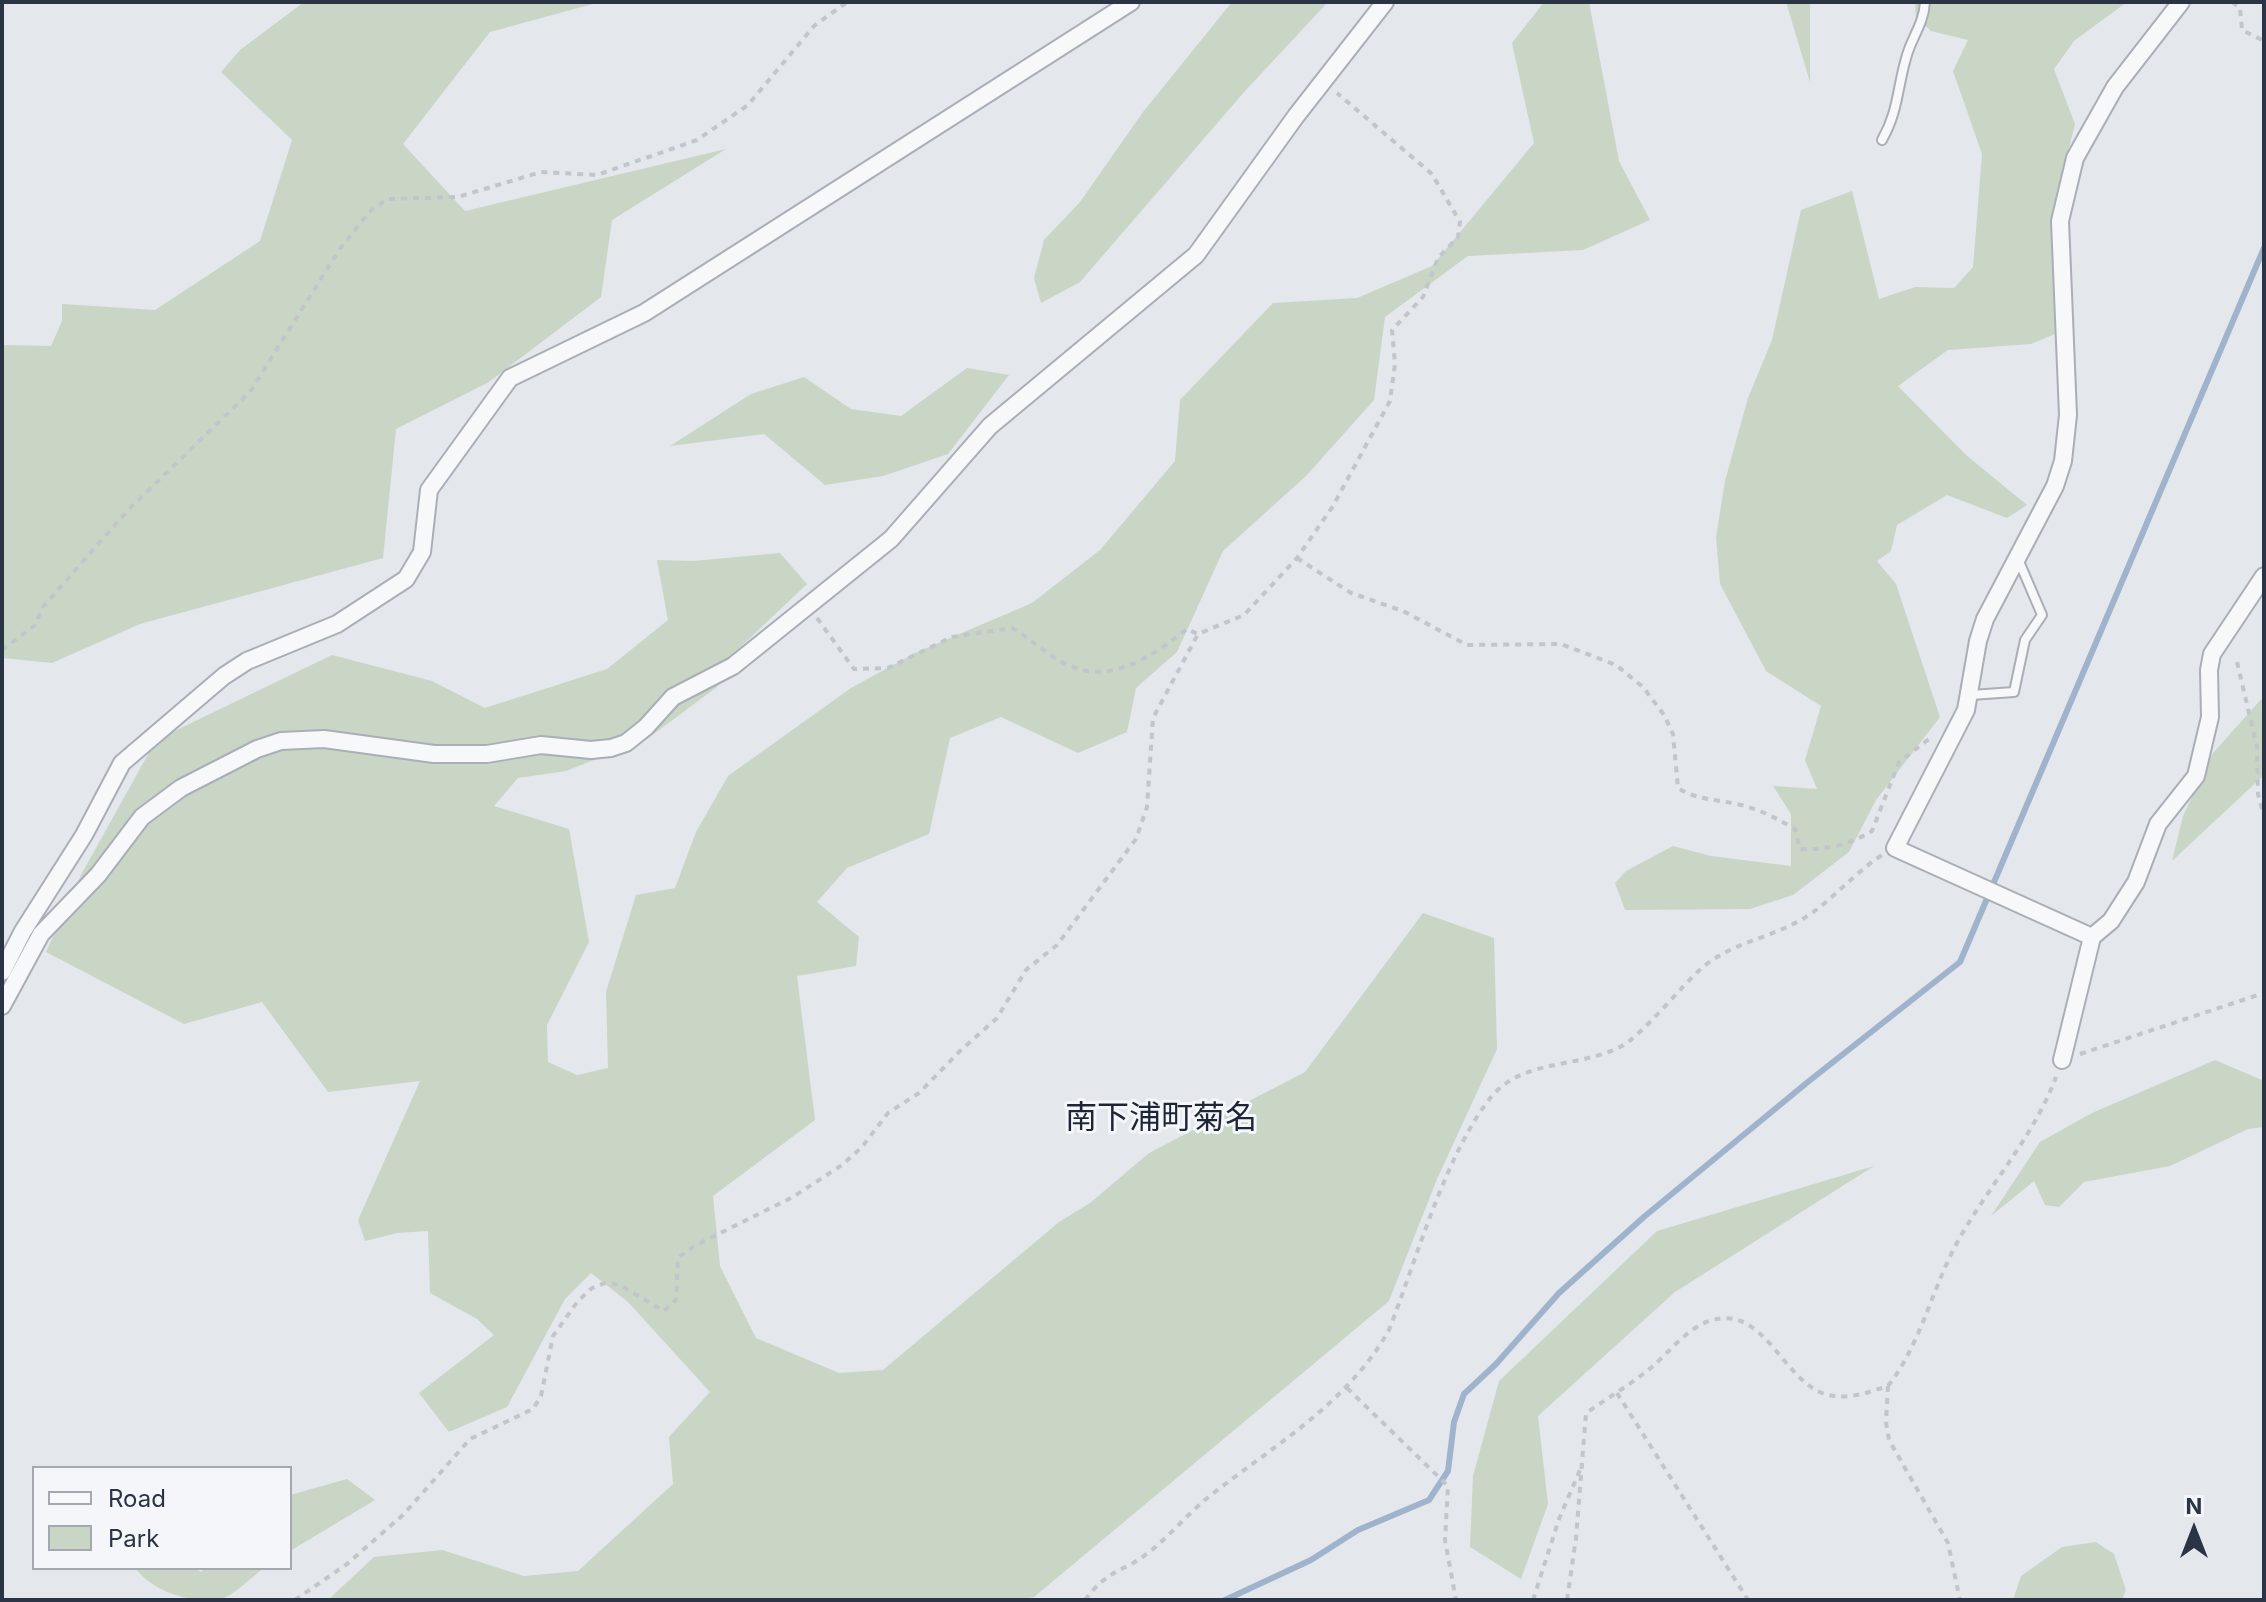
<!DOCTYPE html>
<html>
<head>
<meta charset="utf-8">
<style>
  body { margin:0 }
  #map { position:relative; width:2266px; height:1602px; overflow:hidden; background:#e4e7ec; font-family:Inter,sans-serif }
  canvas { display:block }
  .frame { position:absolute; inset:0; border:4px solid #2b3445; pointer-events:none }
  .legend { position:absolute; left:32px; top:1466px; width:260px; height:104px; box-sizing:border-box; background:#f4f6f9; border:2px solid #a4a8b1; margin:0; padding:10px 14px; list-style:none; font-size:24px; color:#2b3445 }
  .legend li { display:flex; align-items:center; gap:16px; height:40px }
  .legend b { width:40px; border:2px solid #a4a8b1 }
  .north { position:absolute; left:2154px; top:1490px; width:80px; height:80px; -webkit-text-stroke:6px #f4f6f9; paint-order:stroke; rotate:0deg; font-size:22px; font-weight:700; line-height:32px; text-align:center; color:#2b3445 }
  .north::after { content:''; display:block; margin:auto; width:28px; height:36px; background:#2b3445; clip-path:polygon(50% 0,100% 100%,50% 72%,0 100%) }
</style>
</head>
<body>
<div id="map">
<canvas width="2266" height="1602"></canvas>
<div class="frame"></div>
<ul class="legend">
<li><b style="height:10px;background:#f7f8fa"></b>Road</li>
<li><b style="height:22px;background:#c9d6c5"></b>Park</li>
</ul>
<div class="north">N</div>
</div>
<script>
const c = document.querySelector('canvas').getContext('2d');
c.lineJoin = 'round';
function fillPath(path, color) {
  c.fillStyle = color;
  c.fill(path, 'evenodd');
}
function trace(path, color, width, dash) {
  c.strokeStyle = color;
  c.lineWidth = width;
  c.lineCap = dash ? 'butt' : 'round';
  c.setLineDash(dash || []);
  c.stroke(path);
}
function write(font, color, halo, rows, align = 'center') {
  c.font = font + ' Inter,"Noto Sans JP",sans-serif';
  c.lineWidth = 6;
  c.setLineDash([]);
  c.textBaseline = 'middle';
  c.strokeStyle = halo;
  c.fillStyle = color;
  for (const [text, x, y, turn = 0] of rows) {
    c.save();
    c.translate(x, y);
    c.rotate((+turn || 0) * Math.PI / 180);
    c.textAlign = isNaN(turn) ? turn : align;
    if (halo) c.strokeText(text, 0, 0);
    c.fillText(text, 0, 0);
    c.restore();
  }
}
const green = new Path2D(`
  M304 2H600L490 32 403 144 465 211 726 149 612 220 601 297 489 382 396 429 383 558 140 624 52 663 2 658V345L51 346 62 321V304L155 310 260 241 292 140 221 72 240 50Z
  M1232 2H1328L1245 91 1080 282 1041 303 1034 278 1044 240 1080 202 1143 112Z
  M1544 2H1589L1619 161 1650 220 1583 250 1468 256 1385 317 1374 400 1306 476 1223 551 1177 652 1136 688 1127 732 1078 753 1001 717 950 738 929 834 847 868 817 902 859 937 856 966 797 976 815 1120 713 1196 720 1266 756 1338 839 1373 883 1370 1059 1222 1090 1203 1149 1153 1305 1072 1423 913 1494 938 1497 1049 1437 1179 1389 1301 1034 1597 1018 1600H328L374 1557 442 1550 524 1576 578 1571 673 1484 669 1437 710 1392 628 1302 591 1273 565 1299 507 1407 449 1432 419 1393 494 1335 477 1319 430 1293 428 1231 397 1233 365 1241 358 1220 420 1081 328 1092 262 1002 184 1024 46 952 82 873 156 740 332 655 432 681 485 708 607 669 668 620 657 560 693 561 780 553 807 584 732 655 717 687 647 739 566 771 518 778 494 806 569 829 589 942 547 1025 548 1062 577 1075 608 1068 606 992 636 895 675 888 696 832 728 776 851 688 915 653 1032 603 1100 550 1175 461 1180 400 1273 303 1357 298 1432 266 1534 143 1512 43Z
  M1786 2H1810V82Z
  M1915 2H2127L2074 41 2054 69 2075 124 2052 216 2055 334 2031 344 1948 350 1898 386 1966 455 2027 505 2007 518 1947 495 1897 525 1891 551 1877 561 1896 584 1940 717 1876 800 1849 852 1793 895 1750 909 1625 910 1615 883 1626 871 1673 846 1711 856 1791 866V814L1773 786 1817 789 1805 760 1821 706 1766 671 1720 584 1716 537 1725 481 1748 398 1772 340 1801 210 1852 191 1879 299 1915 287 1954 288 1973 267 1982 154 1953 71 1968 40 1931 31 1916 18Z
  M967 368 1009 375 948 454 883 476 825 485 764 434 670 446 751 394 804 377 851 409 901 416Z
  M2264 696V775L2172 861 2183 816 2213 753Z
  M2215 1060 2264 1081V1127L2248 1129 2170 1166 2084 1182 2059 1207 2045 1205 2034 1181 1991 1216 2040 1142 2092 1113Z
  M1874 1166 1675 1292 1538 1416 1548 1504 1521 1579 1470 1547 1473 1476 1499 1381 1657 1231Z
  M347 1479 375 1500 290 1551V1495Z
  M2096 1542 2114 1554 2126 1590 2122 1600H2013L2021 1576 2062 1547Z
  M135 1568H195L201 1572 206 1568H264C251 1577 233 1597 218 1600 187 1602 154 1592 135 1568Z`);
const stream = new Path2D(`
  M1225 1600 1311 1560 1358 1530 1429 1500 1448 1471 1454 1422 1464 1394 1496 1364 1559 1293 1645 1216 1809 1081 1960 962 2264 248`);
const path = new Path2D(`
  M2232 2 2240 8 2242 30 2264 41
  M1297 558 1351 593 1403 611 1467 645 1561 644 1616 665 1643 687 1664 715 1673 734 1678 788C1699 801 1718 799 1741 805 1761 810 1778 819 1795 829L1800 849C1827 850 1849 845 1872 831L1899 762 1933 736
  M817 618 854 669 888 668 952 637 1012 628C1033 640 1052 660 1075 668 1117 682 1156 653 1187 629L1198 634 1244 615 1297 558 1333 506 1390 401 1395 364 1392 330 1423 297 1438 258 1458 237 1460 222 1432 174 1337 93
  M2 650 35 625 43 607 128 510 250 392 339 250 369 212 387 199 458 197 541 172 597 175 697 140 748 105 814 26 847 2
  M2237 662 2257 747 2258 794 2264 816
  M2080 1054 2264 993
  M1888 1386 1886 1422 1889 1440 1948 1543 1960 1600
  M1347 1388 1448 1486 1445 1540 1456 1600
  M1617 1393 1748 1600
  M295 1600 347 1564 404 1514 470 1439 533 1409 541 1396 553 1336 578 1301 592 1288 605 1283 620 1285 664 1311 676 1300 678 1258 694 1246 793 1197 842 1165 862 1147 888 1113 919 1093 961 1050 997 1018 1026 970 1057 945 1136 839 1147 807 1153 718 1198 634
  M1085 1600C1110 1567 1121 1574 1148 1553 1170 1536 1188 1513 1211 1495 1276 1444 1347 1404 1389 1330 1416 1261 1446 1152 1492 1096 1523 1059 1579 1068 1620 1047 1641 1037 1681 986 1703 967 1736 940 1778 937 1812 913 1837 895 1856 872 1882 855
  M1533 1600 1559 1519 1580 1470
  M1567 1600 1576 1538 1586 1413C1608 1398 1631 1384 1652 1367 1669 1352 1688 1328 1709 1321 1765 1302 1782 1383 1828 1395 1849 1400 1869 1392 1888 1386 1921 1344 1932 1288 1958 1241 1989 1185 2033 1138 2056 1077`);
const service = new Path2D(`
  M1882 140C1899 110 1897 87 1907 55 1912 37 1924 23 1925 2
  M1971 695 2014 692 2025 640 2042 615 2018 559`);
const minor = new Path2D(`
  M2092 937 1895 848 1966 710 1978 641 1985 619 2055 486 2063 461 2068 415 2060 221 2075 158 2115 87 2181 2
  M2 972 23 931 84 835 122 763 224 676 247 661 337 624 406 579 422 552 429 490 510 378 644 313 1131 2
  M2 1006 41 934 98 875 142 817 181 788 257 749 281 741 324 739 434 754H487L541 745 591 750 611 748 626 743 646 727 673 697 733 666 891 539 990 426 1196 255 1296 116 1385 2
  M2062 1060 2092 937 2111 921 2136 882 2158 824 2196 776 2210 717 2209 670 2212 654 2264 576`);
const quarterNames = [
  ["南下浦町菊名",1161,1118]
];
fillPath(green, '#c9d6c5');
trace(stream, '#9fb4cc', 6);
trace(service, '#a9aeb7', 12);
trace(minor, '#a9aeb7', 20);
trace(path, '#c2c5cb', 4, [6, 6]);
trace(service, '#f7f8fa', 8);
trace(minor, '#f7f8fa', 16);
write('32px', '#1d2536', '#f4f6f9', quarterNames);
</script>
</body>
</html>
